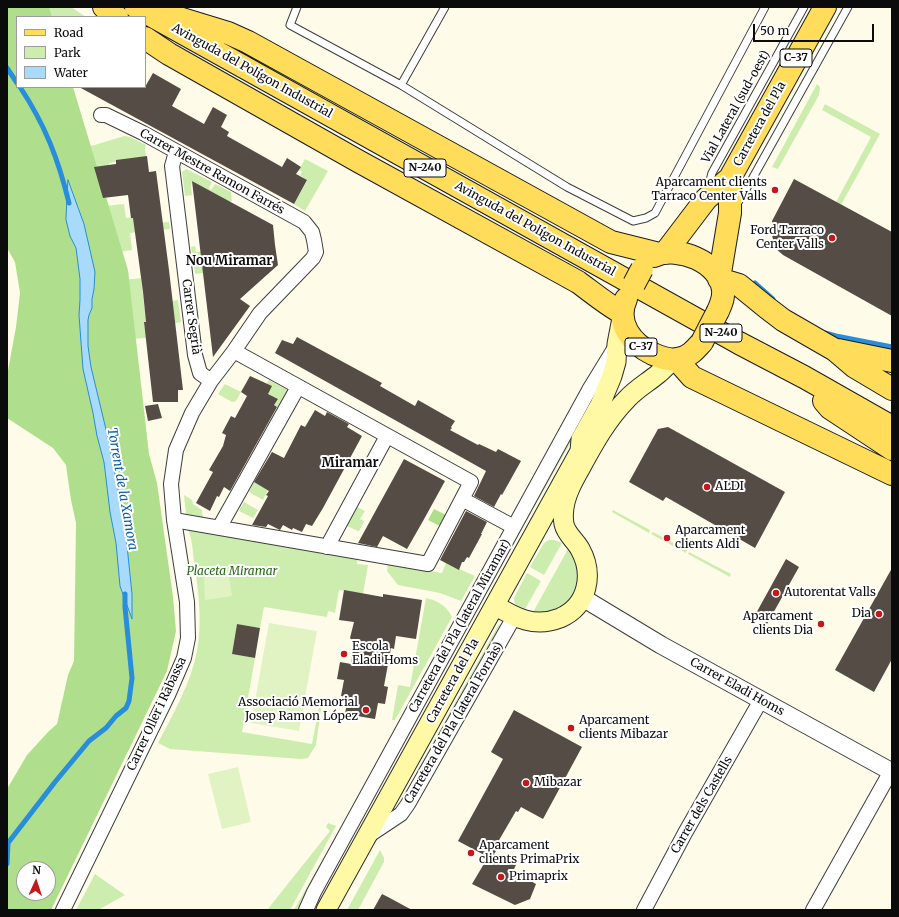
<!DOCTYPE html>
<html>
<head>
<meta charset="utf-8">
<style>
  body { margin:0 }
  #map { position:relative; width:899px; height:917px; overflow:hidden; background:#fffbe9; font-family:Merriweather,serif }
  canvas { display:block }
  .frame { position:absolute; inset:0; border:8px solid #0b0b0b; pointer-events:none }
  .legend { position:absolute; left:16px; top:16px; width:130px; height:72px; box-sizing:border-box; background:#fff; border:1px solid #9d9d9d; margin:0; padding:5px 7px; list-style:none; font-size:12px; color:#0b0b0b }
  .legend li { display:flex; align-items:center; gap:8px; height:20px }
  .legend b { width:20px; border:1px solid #9d9d9d }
  .north { position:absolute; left:16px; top:861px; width:40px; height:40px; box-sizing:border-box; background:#fff; border:1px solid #9d9d9d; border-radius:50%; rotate:3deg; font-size:11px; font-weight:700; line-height:16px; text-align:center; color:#0b0b0b }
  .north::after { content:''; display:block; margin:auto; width:14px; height:18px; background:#c7171a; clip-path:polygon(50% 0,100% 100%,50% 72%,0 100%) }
  .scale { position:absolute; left:753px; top:24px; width:121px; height:18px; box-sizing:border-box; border:2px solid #0b0b0b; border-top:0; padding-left:5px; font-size:12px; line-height:14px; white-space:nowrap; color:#0b0b0b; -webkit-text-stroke:3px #fff; paint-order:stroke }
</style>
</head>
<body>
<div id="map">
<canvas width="899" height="917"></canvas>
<div class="frame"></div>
<ul class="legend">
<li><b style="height:5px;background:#ffdc59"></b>Road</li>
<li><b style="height:11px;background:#cdedaf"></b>Park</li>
<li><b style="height:11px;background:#a8dafc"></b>Water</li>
</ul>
<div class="north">N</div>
<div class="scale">50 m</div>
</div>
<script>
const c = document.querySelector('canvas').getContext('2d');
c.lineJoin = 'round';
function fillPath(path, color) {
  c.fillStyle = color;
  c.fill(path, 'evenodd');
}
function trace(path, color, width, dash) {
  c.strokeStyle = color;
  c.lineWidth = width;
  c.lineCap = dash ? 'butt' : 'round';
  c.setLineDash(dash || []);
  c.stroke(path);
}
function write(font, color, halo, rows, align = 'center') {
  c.font = font + ' Merriweather,serif';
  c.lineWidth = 4;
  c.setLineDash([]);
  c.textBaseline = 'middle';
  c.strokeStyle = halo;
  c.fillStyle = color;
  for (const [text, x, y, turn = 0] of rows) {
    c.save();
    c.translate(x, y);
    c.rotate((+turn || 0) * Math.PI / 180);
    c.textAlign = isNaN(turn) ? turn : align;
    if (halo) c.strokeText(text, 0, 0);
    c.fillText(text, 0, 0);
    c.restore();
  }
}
const green = new Path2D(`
  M41 7H71L86 17H43Z
  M817 84 820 87 819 95 778 169 772 167Z
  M825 104 880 134 841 205 836 202 871 137 822 110Z
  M124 136 130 137 146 145 145 148 146 157 109 163 110 175 94 167 88 147Z
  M305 159 328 171 305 211 294 204 307 181 300 175 302 172 299 170Z
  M186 169 212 182 209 188 211 190 215 184 231 192 232 201 223 203V198L192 181 191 185 192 195 185 196 182 172Z
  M124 204 126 218 155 215 156 223 169 222 170 229 130 233 132 250 119 252 105 206Z
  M195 246 196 252 237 247 203 273 195 274 191 247Z
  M141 278 146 322 144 323 146 338 132 339 124 280Z
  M178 300 181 322 175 323 172 301Z
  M269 380 289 391 280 409 274 405 278 399 268 394 271 386 267 384Z
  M225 384 241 392 236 401 232 402 218 394Z
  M589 405 591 406 508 554 507 553Z
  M254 482 268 490 263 500 249 492Z
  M184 495 192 500 193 504 202 510V514L204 518 186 514Z
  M244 502 258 510 253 518 239 511Z
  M357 507 365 511 360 519 364 521 359 531H358L347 526Z
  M613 510 650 530 649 533 612 512Z
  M189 529 358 558 357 564 368 565 363 594 339 590 335 613 328 611 327 617 264 607 260 628 237 624 232 654 255 658 242 732 312 744 320 702H322L316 745 308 758 301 759 170 749 158 743C173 714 191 683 197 651 202 624 199 595 195 569 193 558 193 539 188 530Z
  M653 532 687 550 686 553 651 534Z
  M549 540H554L562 543 544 575 530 567 544 543Z
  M568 549C585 566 580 597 559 609 551 614 542 614 532 614Z
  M689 552 731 574 730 577 688 554Z
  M503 560 504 562 393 764 391 763Z
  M446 563 475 576 461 601 440 593 398 585 387 571 388 564 442 573Z
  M527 573 541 581 524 611C518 608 514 606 514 598Z
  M426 598C438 601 446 605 452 617L395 720H392L398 685 410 687Z
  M499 624 500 625 418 775 416 773Z
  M328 823 336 826 290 910H267L330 831 326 827Z
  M380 850 384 858V862L358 910H347Z
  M325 855 302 910H294Z
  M95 874 125 895 98 910H76Z`);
const forest = new Path2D(`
  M7 7H49L52 17H17V87H73L128 270 149 454 157 483 173 597 176 631 167 671 51 910H7V789L27 755 49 731 57 724 68 675 74 661 76 523 71 500 66 465 53 448 7 418V376L16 327 20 293 15 262 7 248ZM24 869H48V893H24Z
  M434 509 446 515 440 526 428 520Z`);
const pitch = new Path2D(`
  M228 571 232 596 205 600 204 574Z
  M269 623 317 631 299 731 251 723Z
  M238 767 251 822 222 829 208 774Z`);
const water = new Path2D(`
  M68 180 84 224 95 272 94 289 92 299V308L89 315 88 320V346L91 367 109 442 125 526 132 594V619L120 586 116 543 110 512 104 462 97 436 93 413 83 369 79 315 80 300V279L76 248 70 236 66 220Z`);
const stream = new Path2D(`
  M7 68 17 83
  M20 87C45 125 58 158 69 203
  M755 283 773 299
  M825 333 836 336 892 347
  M7 864 8 843 55 782 89 741 106 728 116 716 126 708 129 701 132 678 125 607V594`);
const building = new Path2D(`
  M153 73 181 89 172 106 204 124 213 107 227 115 221 127 229 132 227 136 282 167 287 158 301 167 296 174 307 180 294 204 79 87H145Z
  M147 156 149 172 156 171 169 270 183 390H178V402H153L144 322H146L143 292 133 218H131L128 195 103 198 94 167 116 164V160Z
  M794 179 892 232V316L783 255 775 248 772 235V221Z
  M192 181 273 225 275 245 278 265 240 299 250 306 213 357Z
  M297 337 382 383 380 386 415 406 418 400 455 421 451 427 452 428 450 430 478 445 479 444 496 452 498 449 521 461 502 495 501 494 494 507 474 496 486 471 275 353 282 340 293 344Z
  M250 376 272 386 268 394 278 399 274 405 277 407 230 491 224 487 219 497 217 496 210 511 196 503 213 472 209 470 223 446 226 435 222 433 231 416 235 418 247 396 241 392Z
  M158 404 162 418 148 421 145 406Z
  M315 410 325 416 327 412 349 424 347 427 362 436 323 508 312 526 306 524 302 532 293 528 292 530 283 525 280 530 268 524 266 527 252 525 268 496 266 495 269 491 254 482 272 452 284 458 301 425 305 427Z
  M668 427 785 492 755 548 666 497 663 501 629 482 658 429Z
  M404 459 445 481 423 521 407 549 383 536 377 547 358 543Z
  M466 511 487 522 481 534H482L469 558 467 557 464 562H462L459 570 440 560Z
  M786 559 799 567 767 624 754 617Z
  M892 568V659L874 692 835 670Z
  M344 590 383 597V594L422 600 416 639 396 636 394 649 391 648 384 686 388 687 385 704 378 703 375 719 345 714 348 697 341 696 344 680 337 679 340 662 351 664 354 642 350 638 354 622 339 620Z
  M237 624 260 628 255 658 232 654Z
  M514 710 582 747 543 819 521 807 518 812 516 811 495 847 498 848 494 854 516 865 513 871 536 884 530 899 515 905 472 884 488 857 458 841 503 759 491 752Z
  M382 894 388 897 412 910H373Z`);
const service = new Path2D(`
  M297 7 290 25 401 85 567 187 633 221 646 218 655 213 765 7
  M401 85 445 7
  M708 188 712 173 804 7
  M737 204 751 181 848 7`);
const minor = new Path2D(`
  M176 152 172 166 195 355 200 373 211 381
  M462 499 514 527
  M174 520 428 564 471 482 234 351
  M219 528 298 387
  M327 547 387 436
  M368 836 401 814 408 804 514 617
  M63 910 168 695 184 658 188 638 187 602 174 520 171 484 176 450 192 413 211 381 234 351 260 313 313 258 316 252 314 240 312 232 304 222 143 133 106 115H101
  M306 910 314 892 589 390 616 346
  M644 910 685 833 761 700
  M813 910 891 771`);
const tertiary = new Path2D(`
  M583 598 661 645 892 772`);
const secondary = new Path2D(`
  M495 605C515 618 535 628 560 618 588 606 594 574 580 549 575 540 566 534 564 524 562 512 565 499 570 488 573 481 577 474 581 467 594 443 608 418 627 399 636 389 647 383 658 374 663 370 668 364 673 360
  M326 910 580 451 581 439 600 405 612 376 616 362 617 344 622 318`);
const primary = new Path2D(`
  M104 7 117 17
  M136 7 739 343 804 377 892 427
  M169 15 228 33 248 42 611 242 659 254
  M145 38 169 54 358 161 578 282C593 293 606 304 622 313
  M665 253 706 199 730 178 825 7
  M654 256C678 245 720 262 723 290 724 298 721 304 718 311
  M719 279 739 285 766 307 783 320 835 350 855 367 892 389
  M719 279 730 213V178
  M626 299C615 323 632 344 653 354 660 357 669 361 677 359 688 358 695 350 702 342
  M838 350 892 361
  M677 360 692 377 892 474
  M824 401 830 408 892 449`);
const primaryBridge = new Path2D(`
  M634 284 642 269
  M702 342 718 311`);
const markers = [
  [775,190,4,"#c7171a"],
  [832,238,4,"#c7171a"],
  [707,487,4,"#c7171a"],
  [667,538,4,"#c7171a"],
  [776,593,4,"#c7171a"],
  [879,614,4,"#c7171a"],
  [821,624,4,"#c7171a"],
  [344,654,4,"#c7171a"],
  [366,710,4,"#c7171a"],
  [571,728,4,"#c7171a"],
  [526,783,4,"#c7171a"],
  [471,853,4,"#c7171a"],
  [501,877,4,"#c7171a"]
];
const shields = [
  [796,58,32],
  [425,168,42],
  [721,333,42],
  [641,347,32]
];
const shieldNames = [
  ["C-37",796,58],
  ["N-240",425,168],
  ["N-240",721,333],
  ["C-37",641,347]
];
const streetNames = [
  ["Avinguda del Polígon Industrial",252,71,29],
  ["Vial Lateral (sud-oest)",736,107,-61],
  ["Carretera del Pla",760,124,-61],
  ["Carrer Mestre Ramon Farrés",212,172,29],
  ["Avinguda del Polígon Industrial",535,229,29],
  ["Carrer Segrià",191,317,82],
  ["Carretera del Pla (lateral Miramar)",460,626,-61],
  ["Carretera del Pla",453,681,-61],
  ["Carrer Eladi Homs",737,687,29],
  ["Carrer Oller i Rabassa",157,714,-65],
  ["Carretera del Pla (lateral Fornàs)",454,723,-60],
  ["Carrer dels Castells",702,805,-60]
];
const poiNames = [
  ["Aparcament clients",767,183,"right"],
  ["Tarraco Center Valls",767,197,"right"],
  ["Ford Tarraco",824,231,"right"],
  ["Center Valls",824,245,"right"],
  ["ALDI",715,487],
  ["Aparcament",675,531],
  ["clients Aldi",675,545],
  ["Autorentat Valls",784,593],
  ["Dia",871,614,"right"],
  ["Aparcament",813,617,"right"],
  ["clients Dia",813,631,"right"],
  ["Escola",352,647],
  ["Eladi Homs",352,661],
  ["Associació Memorial",358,703,"right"],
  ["Josep Ramon López",358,717,"right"],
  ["Aparcament",579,721],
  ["clients Mibazar",579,735],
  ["Mibazar",534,783],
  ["Aparcament",479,846],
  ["clients PrimaPrix",479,860],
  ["Primaprix",509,877]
];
const parkNames = [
  ["Placeta Miramar",232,572]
];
const neighbourhoodNames = [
  ["Nou Miramar",229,261],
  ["Miramar",350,463]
];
const waterNames = [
  ["Torrent de la Xamora",122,489,80]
];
fillPath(green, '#cdedaf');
fillPath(forest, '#afdf8d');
fillPath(pitch, '#e1f3c2');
fillPath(water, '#a8dafc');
trace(water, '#288dda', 1);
trace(stream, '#288dda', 5);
fillPath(building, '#554c46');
trace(service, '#3e3e3e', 9);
trace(minor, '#3e3e3e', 16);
trace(tertiary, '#3e3e3e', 19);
trace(secondary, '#2d2d2d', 21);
trace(primary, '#1c1c1c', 24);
trace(service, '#fff', 7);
trace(minor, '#fff', 14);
trace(tertiary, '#fff', 17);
trace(secondary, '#fff8a4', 19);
trace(primary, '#ffdc59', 22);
trace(primaryBridge, '#1c1c1c', 24, []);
trace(primaryBridge, '#ffdc59', 22);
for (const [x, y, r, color] of markers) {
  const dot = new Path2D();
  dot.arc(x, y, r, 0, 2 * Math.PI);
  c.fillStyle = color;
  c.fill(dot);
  trace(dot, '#fff', 1.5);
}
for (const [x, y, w] of shields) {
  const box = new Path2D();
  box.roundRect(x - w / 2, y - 9, w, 18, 3);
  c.fillStyle = '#fff';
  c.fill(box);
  trace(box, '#0b0b0b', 1);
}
write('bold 11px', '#0b0b0b', null, shieldNames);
write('12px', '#0b0b0b', '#fff', streetNames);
write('12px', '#0b0b0b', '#fff', poiNames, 'left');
write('italic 12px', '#256816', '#fff', parkNames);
write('bold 13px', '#0b0b0b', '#fff', neighbourhoodNames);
write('italic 13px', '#0a5ea7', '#fff', waterNames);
</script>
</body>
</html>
